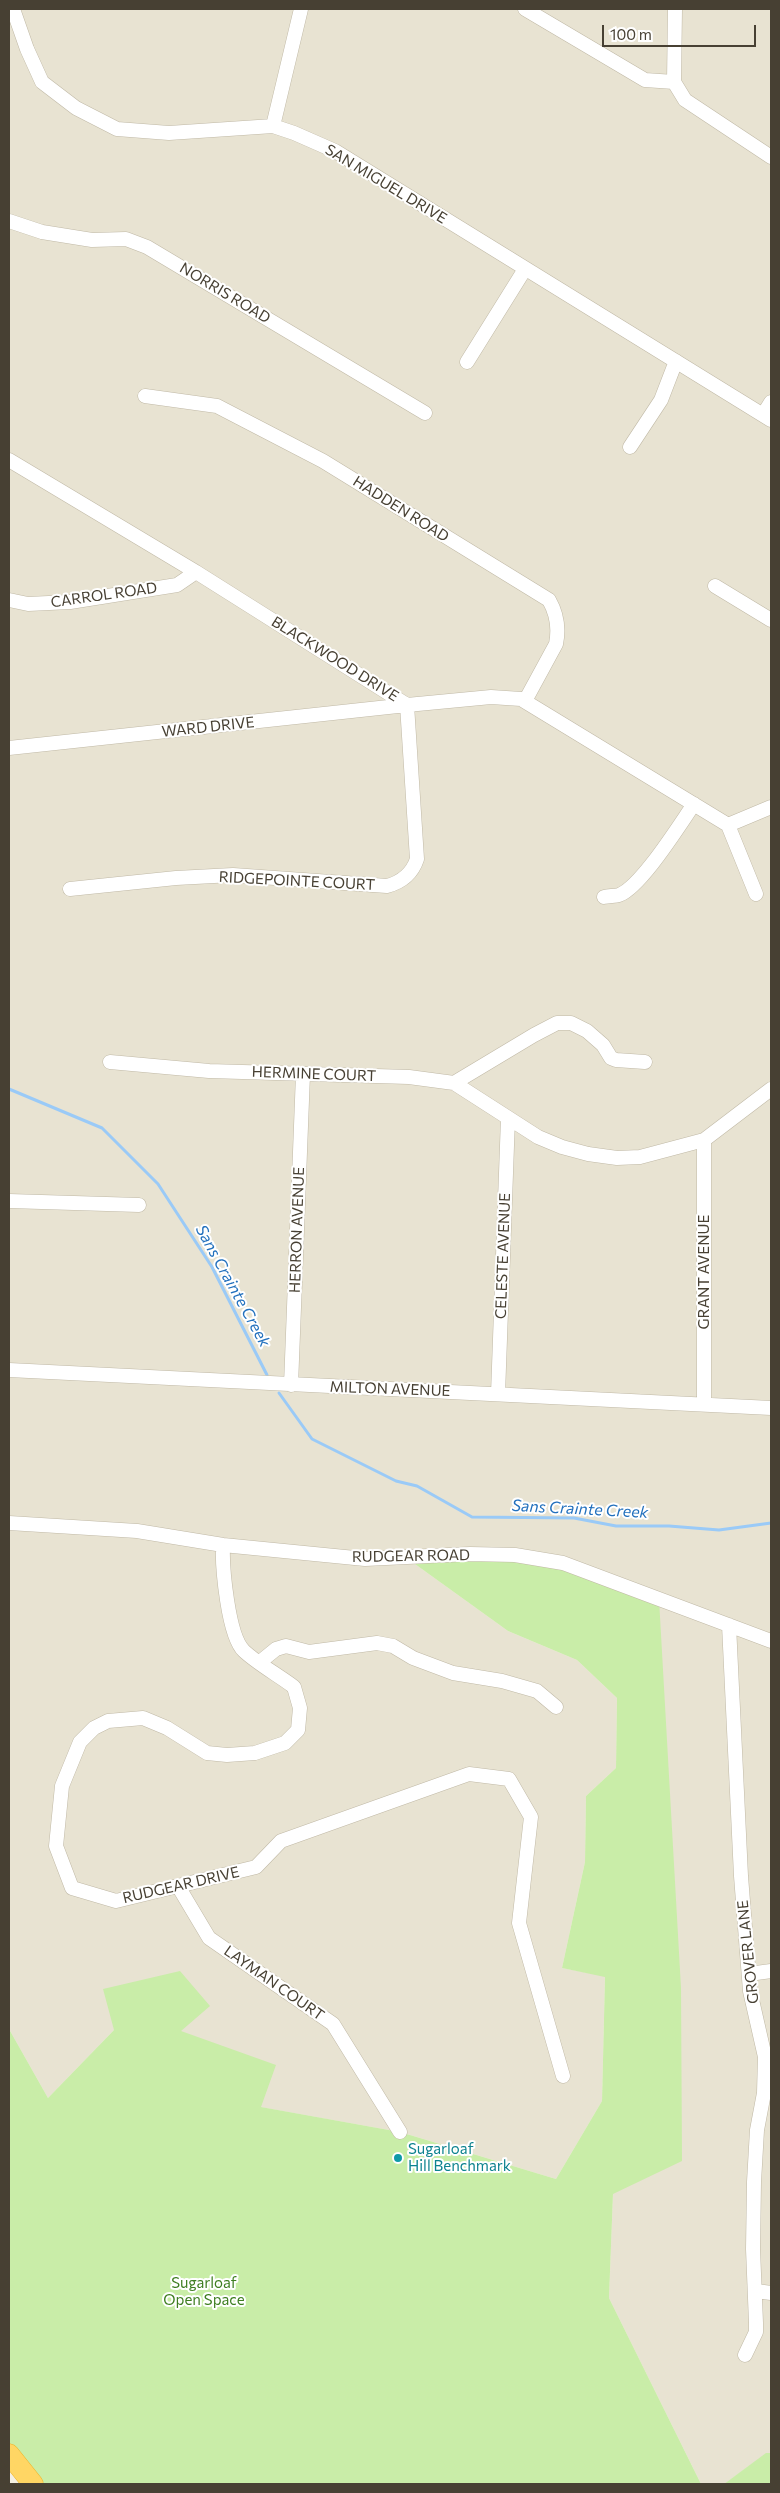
<!DOCTYPE html>
<html>
<head>
<meta charset="utf-8">
<style>
  body { margin:0 }
  #map { position:relative; width:780px; height:2493px; overflow:hidden; background:#f4f0e4; font-family:Commissioner,sans-serif }
  canvas { display:block }
  .frame { position:absolute; inset:0; border:10px solid #474033; pointer-events:none }
  .scale { position:absolute; left:602px; top:25px; width:154px; height:22px; box-sizing:border-box; border:2px solid #474033; border-top:0; padding-left:6px; font-size:15px; line-height:18px; white-space:nowrap; color:#474033; -webkit-text-stroke:4px #fff; paint-order:stroke }
</style>
</head>
<body>
<div id="map">
<canvas width="780" height="2493"></canvas>
<div class="frame"></div>
<div class="scale">100 m</div>
</div>
<script>
const c = document.querySelector('canvas').getContext('2d');
c.lineJoin = 'round';
function fillPath(path, color) {
  c.fillStyle = color;
  c.fill(path, 'evenodd');
}
function trace(path, color, width, dash) {
  c.strokeStyle = color;
  c.lineWidth = width;
  c.lineCap = dash ? 'butt' : 'round';
  c.setLineDash(dash || []);
  c.stroke(path);
}
function write(font, color, halo, rows, align = 'center') {
  c.font = font + ' Commissioner,sans-serif';
  c.lineWidth = 4;
  c.setLineDash([]);
  c.textBaseline = 'middle';
  c.strokeStyle = halo;
  c.fillStyle = color;
  for (const [text, x, y, turn = 0] of rows) {
    c.save();
    c.translate(x, y);
    c.rotate((+turn || 0) * Math.PI / 180);
    c.textAlign = isNaN(turn) ? turn : align;
    if (halo) c.strokeText(text, 0, 0);
    c.fillText(text, 0, 0);
    c.restore();
  }
}
const residential = new Path2D(`
  M9 9H771V2453L766 2454 724 2484H701L609 2298 613 2194 659 1599 408 1559 508 1631 577 1660 617 1698 616 1768 586 1796 585 1862 562 1968 605 1976 602 2101 556 2179 400 2132 260 2107 114 2030 48 2098 9 2029Z`);
const green = new Path2D(`
  M515 1555 659 1599 681 1988 682 2161 613 2194 609 2298 701 2484H33L9 2454V2029L48 2098 114 2030 103 1989 180 1971 210 2006 181 2031 276 2065 261 2107 400 2132 556 2179 602 2101 605 1977 562 1968 585 1862 586 1796 616 1768 617 1698 577 1660 508 1631 408 1559Z
  M766 2453H771V2484H724Z`);
const stream = new Path2D(`
  M9 1089 102 1128 158 1184 212 1267 267 1375
  M279 1393 312 1439 396 1481 417 1486 472 1517 574 1518 616 1526H669L719 1530 771 1523`);
const minor = new Path2D(`
  M13 9 27 49 42 82 76 108 117 129 169 133 273 126 294 133 335 151 771 420
  M525 9 645 80 674 82
  M675 9 674 82 685 100 771 157
  M273 126 301 9
  M9 221 42 232 92 240 126 239 147 247 425 413
  M467 362 525 269
  M145 396 217 406 323 461 549 600C557 614 559 629 556 644L525 701
  M763 415 771 402
  M630 447 661 400 676 361
  M9 460 196 572 407 705 491 697 521 699 728 825
  M715 586 771 620
  M9 600 28 604 70 602 177 585 196 572
  M9 748 407 705 417 859C412 874 402 882 387 886L233 875 176 878 70 889
  M728 825 756 894
  M728 825 771 807
  M604 897C609 896 615 896 619 895 641 887 680 824 694 804
  M110 1062 209 1071 409 1077 454 1083 538 1137 562 1147 588 1154 617 1158 640 1157 704 1140 771 1089
  M454 1083 534 1035 557 1023H571L587 1031 603 1045 611 1058 616 1060 645 1062
  M704 1140V1404
  M9 1201 139 1205
  M9 1370 771 1408
  M291 1385 303 1074
  M498 1394 508 1118
  M9 1523 137 1531 223 1545 365 1559 470 1554 515 1555 563 1563 771 1641
  M223 1545C222 1567 228 1636 244 1651 258 1664 278 1675 294 1687L300 1708 298 1730 285 1743 255 1753 227 1755 207 1753 167 1728 143 1718 108 1721 94 1728 80 1742 62 1786 56 1846 72 1888 116 1901 256 1867 281 1841 469 1774 509 1779 531 1817 519 1923 563 2076
  M729 1625 741 1876 750 1991 765 2057 764 2093 757 2130 754 2182 753 2249 756 2323V2332L745 2355
  M260 1662 276 1649 286 1646 309 1652 377 1643 393 1646 413 1658 453 1673 502 1681 537 1691 556 1707
  M178 1886 209 1938 333 2024 400 2132
  M749 1974 771 1971
  M756 2291 771 2293`);
const highway = new Path2D(`
  M9 2454 33 2484`);
const markers = [
  [398,2158,5,"#0f9aa8"]
];
const streetNames = [
  ["SAN MIGUEL DRIVE",386,184,31],
  ["NORRIS ROAD",225,293,31],
  ["HADDEN ROAD",401,509,32],
  ["CARROL ROAD",104,595,-8],
  ["BLACKWOOD DRIVE",335,659,32],
  ["WARD DRIVE",208,727,-6],
  ["RIDGEPOINTE COURT",297,881,3],
  ["HERMINE COURT",314,1074,2],
  ["HERRON AVENUE",297,1230,-88],
  ["CELESTE AVENUE",503,1256,-88],
  ["GRANT AVENUE",704,1272,-90],
  ["MILTON AVENUE",390,1389,2],
  ["RUDGEAR ROAD",411,1556,-1],
  ["RUDGEAR DRIVE",181,1885,-13],
  ["GROVER LANE",748,1952,-96],
  ["LAYMAN COURT",274,1983,35]
];
const cultureNames = [
  ["Sugarloaf",408,2149],
  ["Hill Benchmark",408,2166]
];
const parkNames = [
  ["Sugarloaf",204,2283],
  ["Open Space",204,2300]
];
const waterNames = [
  ["Sans Crainte Creek",233,1286,61],
  ["Sans Crainte Creek",580,1509,3]
];
fillPath(residential, '#e8e3d2');
fillPath(green, '#c9eda8');
trace(stream, '#9acaf7', 3);
trace(minor, '#c0b9a6', 15);
trace(highway, '#ecb125', 21);
trace(minor, '#fff', 14);
trace(highway, '#ffd664', 20);
for (const [x, y, r, color] of markers) {
  const dot = new Path2D();
  dot.arc(x, y, r, 0, 2 * Math.PI);
  c.fillStyle = color;
  c.fill(dot);
  trace(dot, '#fff', 2);
}
write('15px', '#474033', '#fff', streetNames);
write('15px', '#0d838f', '#fff', cultureNames, 'left');
write('15px', '#3e7e21', '#fff', parkNames);
write('italic 16px', '#2270bd', '#fff', waterNames);
</script>
</body>
</html>
